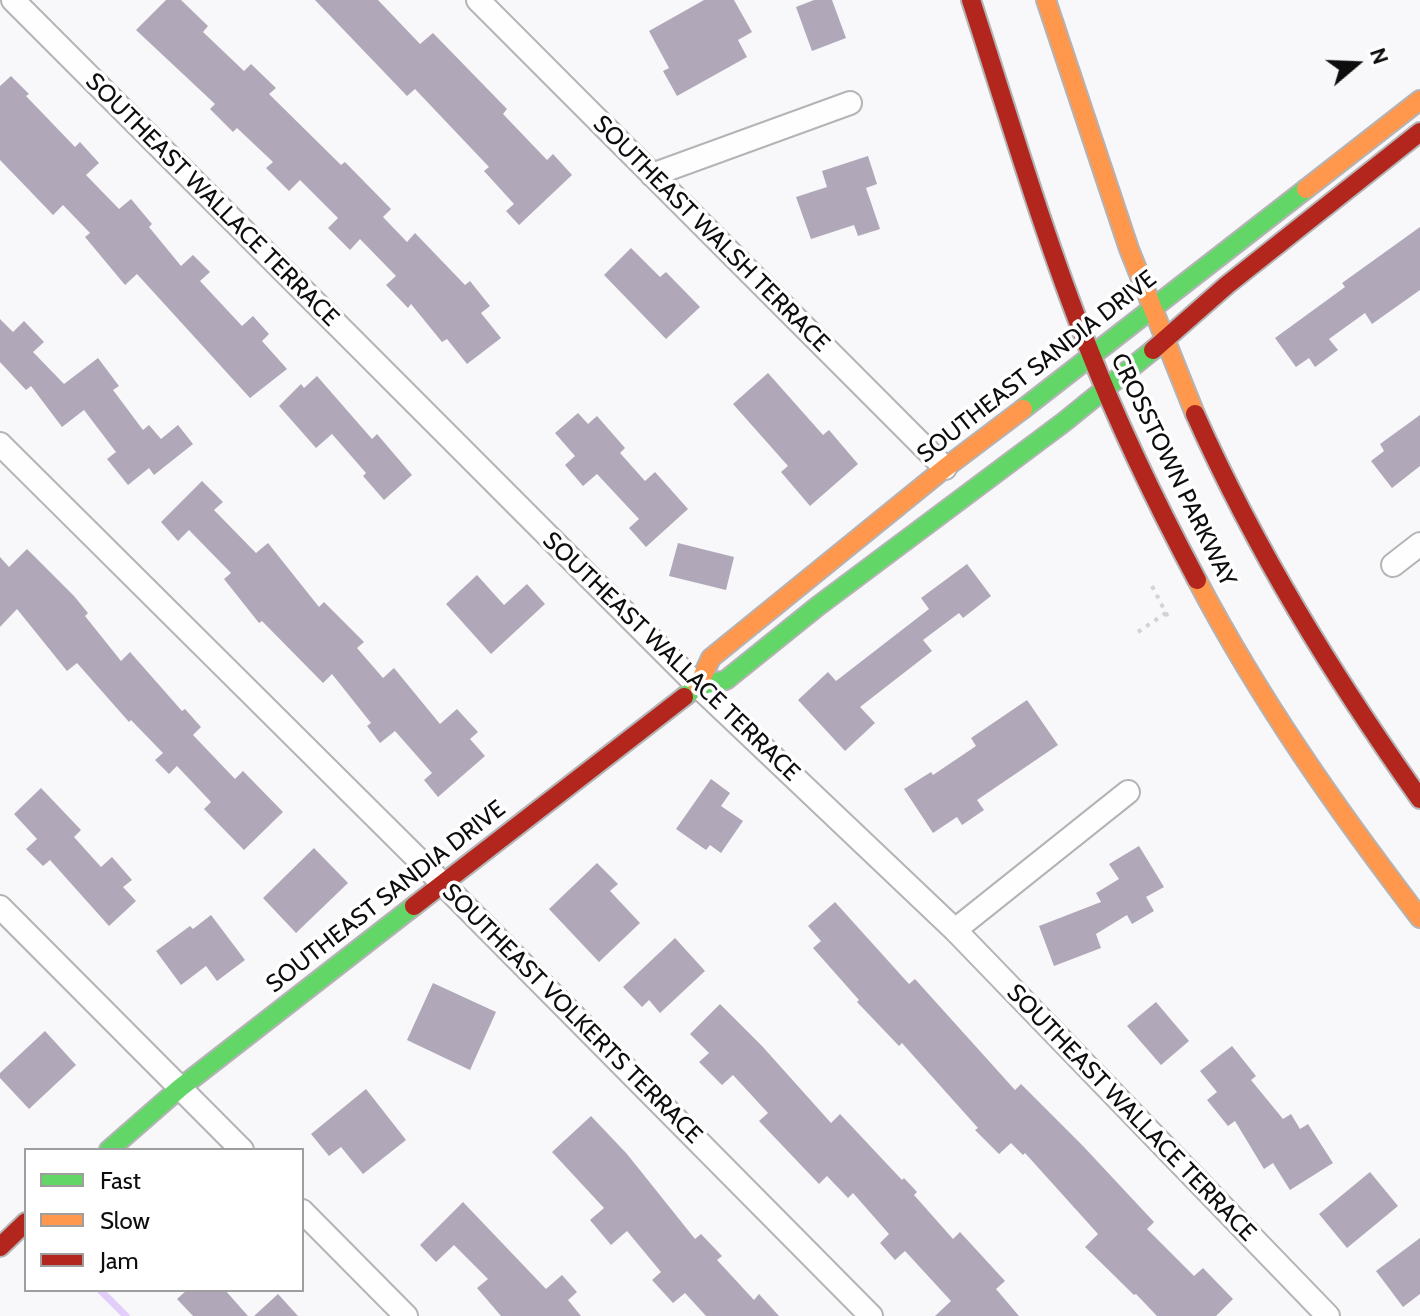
<!DOCTYPE html>
<html>
<head>
<meta charset="utf-8">
<style>
  body { margin:0 }
  #map { position:relative; width:1420px; height:1316px; overflow:hidden; background:#f8f7f9; font-family:Cabin,sans-serif }
  canvas { display:block }
  .legend { position:absolute; left:24px; top:1148px; width:280px; height:144px; box-sizing:border-box; background:#fff; border:2px solid #9f9e9f; margin:0; padding:10px 14px; list-style:none; font-size:24px; color:#0e0d0e }
  .legend li { display:flex; align-items:center; gap:16px; height:40px }
  .legend b { width:40px; border:2px solid #9f9e9f }
  .north { position:absolute; left:1316px; top:24px; width:80px; height:80px; -webkit-text-stroke:6px #fff; paint-order:stroke; rotate:71deg; font-size:22px; font-weight:700; line-height:32px; text-align:center; color:#0e0d0e }
  .north::after { content:''; display:block; margin:auto; width:28px; height:36px; background:#0e0d0e; clip-path:polygon(50% 0,100% 100%,50% 72%,0 100%) }
</style>
</head>
<body>
<div id="map">
<canvas width="1420" height="1316"></canvas>
<ul class="legend">
<li><b style="height:10px;background:#63d668"></b>Fast</li>
<li><b style="height:10px;background:#ff974d"></b>Slow</li>
<li><b style="height:10px;background:#b3261e"></b>Jam</li>
</ul>
<div class="north">N</div>
</div>
<script>
const c = document.querySelector('canvas').getContext('2d');
c.lineJoin = 'round';
function trace(path, color, width, dash) {
  c.strokeStyle = color;
  c.lineWidth = width;
  c.lineCap = dash ? 'butt' : 'round';
  c.setLineDash(dash || []);
  c.stroke(path);
}
function fillPath(path, color) {
  c.fillStyle = color;
  c.fill(path, 'evenodd');
}
function write(font, color, halo, rows, align = 'center') {
  c.font = font + ' Cabin,sans-serif';
  c.lineWidth = 7;
  c.setLineDash([]);
  c.textBaseline = 'middle';
  c.strokeStyle = halo;
  c.fillStyle = color;
  for (const [text, x, y, turn = 0] of rows) {
    c.save();
    c.translate(x, y);
    c.rotate((+turn || 0) * Math.PI / 180);
    c.textAlign = isNaN(turn) ? turn : align;
    if (halo) c.strokeText(text, 0, 0);
    c.fillText(text, 0, 0);
    c.restore();
  }
}
const stream = new Path2D(`
  M100 1290 126 1316`);
const building = new Path2D(`
  M166 0H181L208 26 203 32 244 71 251 64 276 88 269 94 341 165 345 162 391 209 383 217 407 242 415 233 465 285 470 281 490 306 481 313 501 338 467 364 447 339 442 342 411 304 408 308 386 285 396 276 360 239 350 250 328 228 338 218 300 180 289 191 266 168 273 162 237 128 233 132 210 109 215 104 136 30Z
  M315 0H378L420 44 433 33 507 109 503 114 547 160 553 154 572 175 519 225 506 211 514 204 484 171 489 167 415 89 407 96Z
  M704 0H734L752 32 738 40 747 57 677 96 663 71 669 68 649 31Z
  M814 0H832L846 38 812 51 796 7Z
  M11 76 29 94 26 96 75 147 80 142 99 163 86 175 119 209 131 199 152 224 149 227 181 266 193 255 210 272 200 281 242 326 253 316 269 334 262 341 287 369 250 398 137 274 125 285 85 237 90 233 63 205 53 215 30 191 0 160V86Z
  M868 156 877 184 866 188 880 229 858 236 854 225 811 239 796 197 827 187 822 171Z
  M1420 227V290L1372 324 1365 313 1329 339 1338 350 1315 367 1309 358 1296 367 1275 338 1345 287 1342 283Z
  M631 248 660 277 666 272 700 307 666 339 604 275Z
  M0 319 13 332 24 321 44 342 33 352 64 384 98 358 119 386 113 390 143 430 149 425 161 439 178 425 193 444 154 475 149 468 128 485 107 459 116 452 84 410 62 427 31 386 26 390 0 362Z
  M768 373 823 435 829 430 858 464 810 506 781 472 788 466 733 404Z
  M317 376 372 439 377 434 412 475 384 500 363 476 366 473 332 434 316 448 279 406 301 384 304 388Z
  M578 413 588 424 597 416 625 448 620 453 645 481 655 472 688 509 646 547 629 528 639 519 597 474 583 486 565 465 575 456 555 433Z
  M1420 415V466L1392 488 1371 461 1384 451 1380 444Z
  M202 481 223 502 214 510 256 553 268 543 319 607 324 602 364 642 357 648 383 678 394 668 440 724 457 709 478 732 470 739 485 756 438 797 424 780 432 773 395 731 380 743 367 726 371 723 332 674 323 683 262 621 259 623 224 579 231 573 189 530 178 541 161 522Z
  M678 543 734 557 726 590 669 576Z
  M27 549 74 596 88 613 85 616 121 661 130 652 182 711 185 709 201 727 193 735 235 779 243 771 283 812 244 850 204 809 211 802 177 766 169 774 155 760 163 753 131 720 129 722 77 663 67 671 17 609 0 627V557L9 567Z
  M967 564 991 596 963 618 959 613 923 640 932 651 860 707 875 723 845 751 798 700 828 672 836 681 929 609 921 598Z
  M477 575 504 605 527 584 545 604 491 654 446 604Z
  M1027 700 1058 745 977 800 984 810 962 825 957 817 933 833 904 789 931 772 933 775 976 746 971 738Z
  M711 779 730 793 721 806 743 821 721 853 710 845 706 850 676 829Z
  M41 788 81 830 74 837 101 867 112 857 132 880 123 887 136 901 109 926 50 860 43 866 26 849 37 839 14 814Z
  M1139 846 1164 887 1146 897 1154 911 1132 924 1127 915 1096 934 1101 948 1054 966 1039 926 1101 902 1096 893 1119 879 1109 864Z
  M314 848 348 883 296 933 263 898Z
  M597 863 618 884 610 891 640 923 599 962 549 909Z
  M835 902 909 984 915 979 1015 1090 1021 1084 1083 1146 1154 1222 1147 1229 1194 1276 1203 1268 1233 1299 1216 1316H1157L1136 1294 1134 1295 1085 1247 1098 1234 1025 1153 1023 1155 1011 1143 999 1154 975 1130 978 1128 902 1043 899 1046 857 1002 859 1000 813 948 821 941 808 926Z
  M211 915 245 960 217 981 206 966 181 985 156 951 190 926 193 929Z
  M675 938 705 971 660 1013 649 1000 642 1007 623 987Z
  M433 983 496 1012 470 1070 407 1040Z
  M1156 1002 1189 1041 1161 1065 1127 1026Z
  M720 1004 762 1046 831 1123 840 1114 902 1180 904 1178 917 1192 914 1195 953 1239 960 1232 1005 1281 996 1289 1019 1316H935L951 1301 905 1251 895 1260 880 1243 889 1234 853 1193 848 1198 827 1176 819 1184 759 1121 768 1113 733 1075 722 1085 699 1062 709 1053 690 1034Z
  M45 1031 76 1065 29 1109 0 1078V1073Z
  M1232 1046 1256 1076 1251 1080 1283 1119 1291 1114 1300 1129 1308 1124 1333 1163 1290 1190 1273 1163 1264 1169 1235 1121 1228 1126 1207 1100 1217 1092 1200 1071Z
  M366 1089 406 1140 363 1174 341 1147 329 1156 311 1134Z
  M591 1116 627 1154 695 1239 701 1234 722 1256 717 1260 754 1300 759 1294 779 1316H706L685 1293 673 1303 652 1280 661 1272 627 1231 611 1245 590 1220 604 1208 552 1152Z
  M1370 1172 1398 1206 1347 1248 1319 1214Z
  M463 1202 546 1289 562 1275 577 1292 568 1300 581 1316H501L477 1288 488 1279 454 1245 436 1262 420 1245Z
  M1420 1238V1294L1403 1307 1376 1271Z
  M187 1290H225L248 1316H193L177 1299Z
  M278 1294 298 1316H254Z`);
const path = new Path2D(`
  M1152 586 1170 621
  M1138 632 1166 613`);
const street = new Path2D(`
  M13 0 698 686 955 930 1328 1316
  M478 0 945 468
  M652 175 850 103
  M0 444 442 883 871 1316
  M1393 565 1420 544
  M0 907 242 1150
  M955 930 1128 792
  M302 1211 406 1316`);
const fast = new Path2D(`
  M1023 409 1306 189
  M684 697 698 686 726 680 818 606 1064 422 1153 350
  M109 1150 180 1088 414 906`);
const slow = new Path2D(`
  M1046 0 1129 249 1195 414
  M1306 189 1420 100
  M1197 580C1260 700 1338 811 1420 918
  M698 686 711 658 945 468 1023 409`);
const jam = new Path2D(`
  M971 0C1008 114 1042 230 1086 342 1118 424 1156 503 1197 580
  M1153 350 1227 285 1420 132
  M1195 414C1256 551 1334 677 1420 799
  M414 906 684 697
  M0 1247 26 1222`);
const streetNames = [
  ["SOUTHEAST WALLACE TERRACE",212,200,45],
  ["SOUTHEAST WALSH TERRACE",711,234,45],
  ["SOUTHEAST SANDIA DRIVE",1037,367,-38],
  ["CROSSTOWN PARKWAY",1173,470,64],
  ["SOUTHEAST WALLACE TERRACE",671,657,44],
  ["SOUTHEAST SANDIA DRIVE",386,897,-38],
  ["SOUTHEAST VOLKERTS TERRACE",572,1014,45],
  ["SOUTHEAST WALLACE TERRACE",1131,1113,46]
];
trace(stream, '#e3cdfa', 7);
fillPath(building, '#b0a8b8');
trace(street, '#b4b3b5', 26);
trace(fast, '#b4b3b5', 22);
trace(slow, '#b4b3b5', 22);
trace(jam, '#b4b3b5', 22);
trace(path, '#d3d3d4', 4, [4, 6]);
trace(street, '#fefefe', 22);
trace(fast, '#63d668', 18);
trace(slow, '#ff974d', 18);
trace(jam, '#b3261e', 18);
write('24px', '#0e0d0e', '#fff', streetNames);
</script>
</body>
</html>
